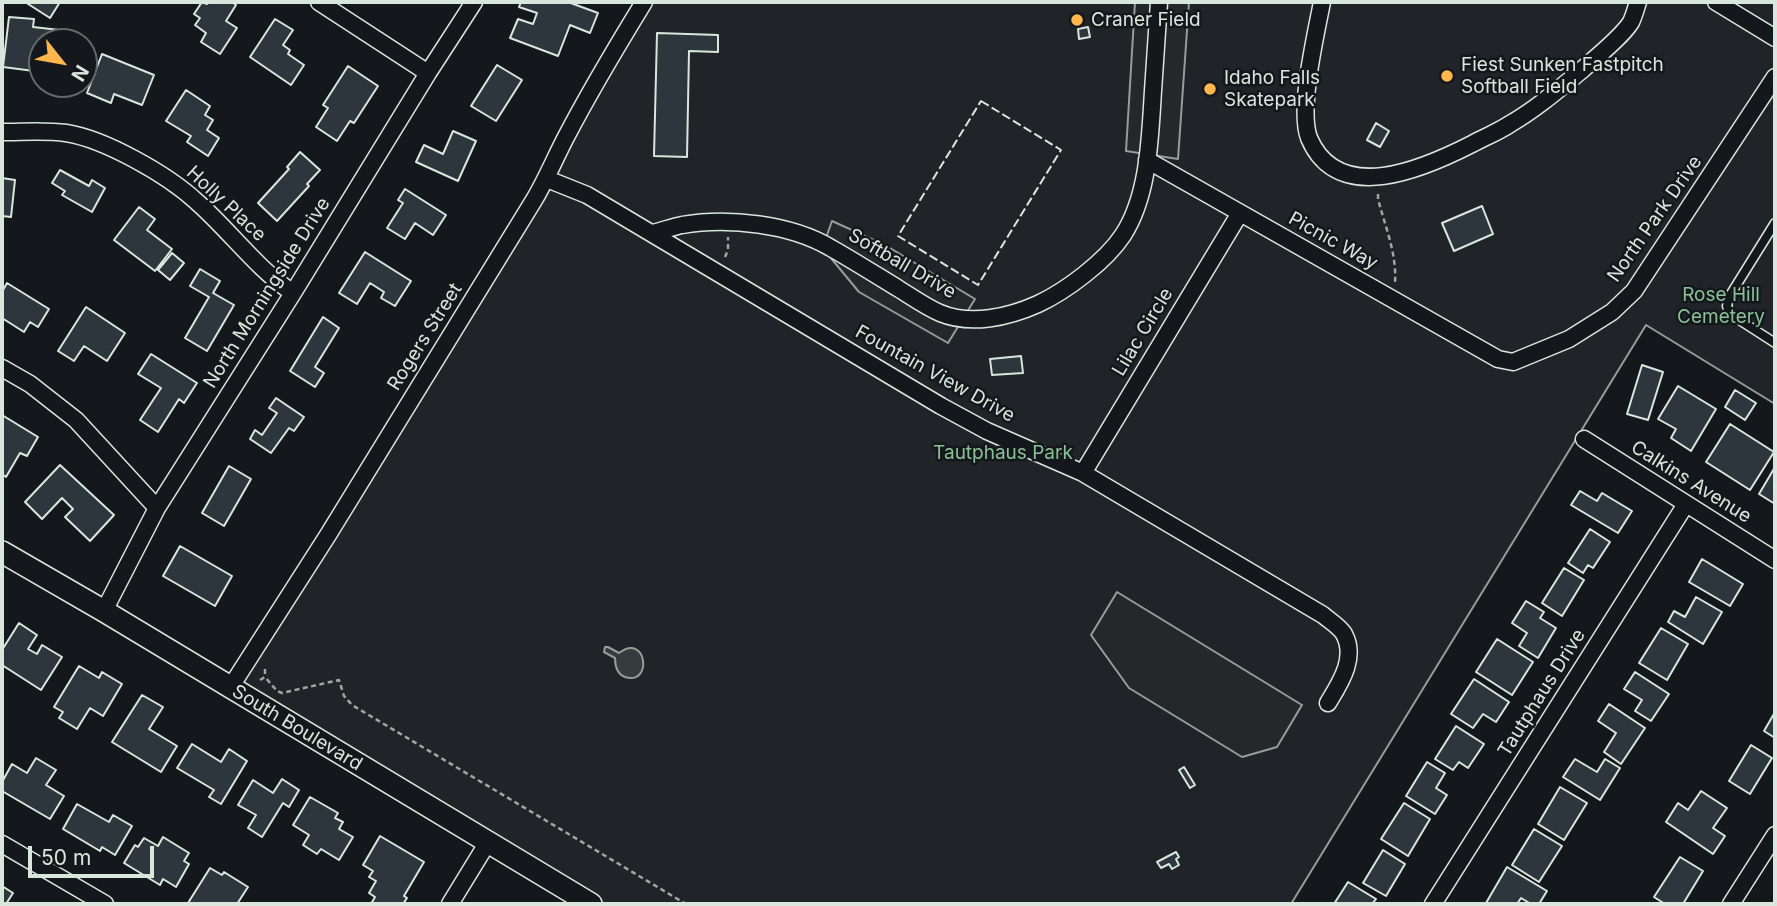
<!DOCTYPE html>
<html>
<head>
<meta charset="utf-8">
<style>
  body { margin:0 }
  #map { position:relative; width:1777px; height:906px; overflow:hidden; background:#14181c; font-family:Inter,sans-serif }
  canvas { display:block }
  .frame { position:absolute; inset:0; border:4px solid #d8e6dc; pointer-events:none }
  .north { position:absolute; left:28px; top:28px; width:70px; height:70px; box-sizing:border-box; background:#14181c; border:2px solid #626a69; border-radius:50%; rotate:121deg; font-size:19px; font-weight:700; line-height:28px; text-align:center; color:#d8e6dc }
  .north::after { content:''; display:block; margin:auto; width:24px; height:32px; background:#ffb74d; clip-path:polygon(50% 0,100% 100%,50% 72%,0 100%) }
  .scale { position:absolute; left:28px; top:846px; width:126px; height:32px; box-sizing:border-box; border:4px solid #d8e6dc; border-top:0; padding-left:9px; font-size:21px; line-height:24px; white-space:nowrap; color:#d8e6dc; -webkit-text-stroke:5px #14181c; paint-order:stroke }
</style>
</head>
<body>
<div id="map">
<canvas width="1777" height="906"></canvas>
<div class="frame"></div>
<div class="north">N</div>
<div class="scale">50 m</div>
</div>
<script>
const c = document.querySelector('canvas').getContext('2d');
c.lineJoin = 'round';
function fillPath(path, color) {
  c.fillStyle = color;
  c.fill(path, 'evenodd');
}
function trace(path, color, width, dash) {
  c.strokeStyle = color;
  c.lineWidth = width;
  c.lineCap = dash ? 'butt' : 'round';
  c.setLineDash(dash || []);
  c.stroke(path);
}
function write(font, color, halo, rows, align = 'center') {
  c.font = font + ' Inter,sans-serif';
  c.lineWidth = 5;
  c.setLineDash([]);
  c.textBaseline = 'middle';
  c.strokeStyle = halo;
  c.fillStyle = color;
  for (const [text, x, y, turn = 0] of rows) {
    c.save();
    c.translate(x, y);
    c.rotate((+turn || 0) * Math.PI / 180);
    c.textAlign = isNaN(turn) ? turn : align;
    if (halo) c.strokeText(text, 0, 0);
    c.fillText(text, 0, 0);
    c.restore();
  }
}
const green = new Path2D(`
  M644 2H1775V404L1646 325 1291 904H591L230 688 328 535Z`);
const parking = new Path2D(`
  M1135 2H1189L1178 159 1126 151Z
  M832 221 885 245 975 299 948 343 859 292 830 257 822 249Z
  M1117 592 1302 705 1277 747 1242 757 1129 688 1091 635Z`);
const water = new Path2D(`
  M605 647H608L619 653C647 632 653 686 625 677 617 674 615 666 615 658L604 652Z`);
const building = new Path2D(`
  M25 2H60L50 18Z
  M202 2 207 4 209 2H232L236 5 226 21 237 28 220 54 201 42 206 33 195 25 200 18 194 14Z
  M521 2H568L598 13 590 33 570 25 558 56 510 38 518 19 533 24 537 13 519 7Z
  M9 17 34 19 33 27 60 30 59 42H42V53H36L34 71 3 67Z
  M275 19 293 30 283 45 290 50 288 54 304 65 291 85 250 57Z
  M1088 27 1090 37 1079 39 1078 29Z
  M657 33 718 35V52L689 51 687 157 654 156Z
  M102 54 154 75 142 105 114 94 111 103 87 93Z
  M497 65 522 80 496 121 471 106Z
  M348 66 378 86 354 123 350 121 337 141 316 127 328 108 323 105Z
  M186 90 210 106 205 115 213 120 207 130 219 138 208 156 187 142 191 136 166 121Z
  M1376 123 1389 131 1380 147 1367 140Z
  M453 131 476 141 458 181 416 162 424 145 443 154Z
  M300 152 320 170 307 184 309 186 277 221 258 203 289 169 287 167Z
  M60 170 89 186 92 180 105 188 92 212 62 195 65 191 52 183Z
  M2 178 15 180 11 217 2 216Z
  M405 189 446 215 433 235 415 223 405 239 387 228 403 203 398 200Z
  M1482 206 1493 234 1454 251 1442 223Z
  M139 207 155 219 147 230 172 249 155 271 114 240Z
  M365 252 411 281 395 306 381 298 384 292 370 283 357 304 339 293Z
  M172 253 184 263 170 280 158 270Z
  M200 269 220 281 213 293 234 305 207 351 185 338 209 297 190 286Z
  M7 283 49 309 38 327 30 322 24 332 2 318V292Z
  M86 307 125 333 107 361 84 346 74 361 58 351Z
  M323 317 339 328 315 367 324 373 315 387 290 371Z
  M151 354 197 383 184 403 179 399 158 432 140 420 161 388 138 374Z
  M1021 356 1023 373 992 375 990 359Z
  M1642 365 1663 372 1648 420 1627 414Z
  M1678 386 1716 409 1691 451 1671 438 1676 429 1658 419Z
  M1735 390 1756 403 1745 420 1725 407Z
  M276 398 304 417 294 431 289 428 271 453 250 439 255 430 262 435 277 413 269 408Z
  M2 415 38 437 27 456 20 453 6 477 2 474Z
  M1730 424 1774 452 1750 490 1706 462Z
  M60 465 114 515 90 541 65 517 73 509 62 498 42 519 25 502Z
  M229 466 251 479 224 526 202 513Z
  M1775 467V504L1759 494Z
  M1580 491 1597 501 1602 493 1632 511 1618 533 1571 505Z
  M1590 529 1610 542 1593 568 1588 565 1583 573 1568 563Z
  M180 546 232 576 215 606 163 576Z
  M1702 559 1743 584 1730 606 1689 582Z
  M1564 568 1584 580 1562 616 1542 603Z
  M1696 597 1722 612 1703 644 1668 622 1674 611 1685 617Z
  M1526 601 1544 612 1540 618 1556 628 1538 658 1519 646 1527 633 1512 623Z
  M19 623 37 635 28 649 37 654 42 645 62 657 41 690 2 665V650Z
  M1661 628 1688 644 1667 680 1639 663Z
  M1497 639 1533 662 1512 695 1476 672Z
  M79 666 99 678 102 672 122 684 103 716 90 708 77 729 59 718 63 712 54 707Z
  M1635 672 1669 694 1651 721 1635 711 1642 700 1624 689Z
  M1474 679 1509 702 1496 722 1483 714 1473 728 1451 714Z
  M142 695 163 707 149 729 177 746 161 772 112 742Z
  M1609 704 1645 728 1621 764 1604 752 1616 733 1598 721Z
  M1775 712V738L1764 731Z
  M1456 726 1484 744 1468 768 1459 762 1453 770 1435 759Z
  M192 744 221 762 229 749 247 761 221 804 209 797 214 790 177 768Z
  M1751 745 1772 758 1750 794 1729 781Z
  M36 758 56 770 46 785 64 796 50 819 2 791V782L12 764 27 773Z
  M1575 759 1597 772 1605 759 1620 768 1600 800 1563 777Z
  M1427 762 1445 773 1436 788 1447 795 1435 814 1406 796Z
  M1184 767 1195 785 1190 788 1179 770Z
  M282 779 299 790 289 807 283 803 262 837 248 828 256 815 238 805 253 780 273 793Z
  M1560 787 1587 803 1564 840 1538 824Z
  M1701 791 1727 808 1713 828 1725 836 1713 854 1666 822 1678 803 1688 810Z
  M310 797 338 813 335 818 343 822 339 829 353 837 339 860 321 849 317 854 303 845 309 835 293 825Z
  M1404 803 1430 819 1408 856 1381 839Z
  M77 804 109 822 113 815 132 826 115 855 102 847 100 851 63 829Z
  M1534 829 1562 846 1539 882 1512 865Z
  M380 836 424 862 404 896 407 898 403 904H371L375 897 369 893 376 881 369 877 373 871 363 865Z
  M163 837 189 853 184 861 189 864 176 887 163 879 160 885 124 863 135 845 138 847 144 838 158 846Z
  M1383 850 1405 864 1386 896 1363 883Z
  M1176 852 1179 857 1176 859 1179 865 1172 869 1169 864 1161 868 1157 862Z
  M1680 857 1703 871 1683 904H1665L1654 897Z
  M1507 867 1547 891 1539 904H1531L1521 898 1517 904H1488L1486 903Z
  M210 868 222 875 224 872 248 887 237 904H191L188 903Z
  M1348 882 1376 899 1372 904H1334Z
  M2 886 13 893 6 904H2Z`);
const path = new Path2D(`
  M1378 194V199C1385 226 1397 254 1395 283
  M725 257 728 250V237
  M265 669V677
  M260 680 265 677 277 691 282 693 339 680 344 696 352 705 686 904`);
const lane = new Path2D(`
  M1775 223 1729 297 1727 306 1730 314 1775 343`);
const street = new Path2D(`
  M319 2 428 73
  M1322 2C1316 34 1298 109 1309 138 1338 207 1425 168 1472 144 1485 137 1498 132 1510 124 1536 109 1559 89 1582 70 1595 58 1622 37 1631 22 1634 16 1636 8 1638 2
  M1716 2 1775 38
  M2 132C23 132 45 130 66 133 105 139 168 175 197 202 230 231 256 268 293 293
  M1147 160 1498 359 1513 362 1569 339 1612 312 1634 291 1775 77
  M547 179 587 195 941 406 987 431 1083 473 1323 615C1330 621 1340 627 1344 634 1357 658 1340 683 1328 703
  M652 233C662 231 672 227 682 225 728 217 791 224 831 248 854 261 876 275 899 289 912 297 926 307 940 313 971 326 1009 317 1038 304 1066 291 1106 261 1123 235 1149 195 1150 137 1153 91 1155 62 1157 32 1159 2
  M2 368 30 384 76 420 157 508
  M1584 439 1775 560
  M1083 473 1240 213
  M104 611 157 508 293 293 428 73 474 2
  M230 688 328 535 534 200C546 180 555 158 566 137 590 91 617 46 644 2
  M2 844 105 904
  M450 904 488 842
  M1433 904 1686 504
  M1731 904 1775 835`);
const secondary = new Path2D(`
  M2 552 104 611 591 904`);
const fence = new Path2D(`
  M981 101 1061 150 978 285 898 236Z`);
const markers = [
  [1077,20,7,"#ffb74d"],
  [1447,76,7,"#ffb74d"],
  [1210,89,7,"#ffb74d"]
];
const poiNames = [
  ["Craner Field",1091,20],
  ["Fiest Sunken Fastpitch",1461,65],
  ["Softball Field",1461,87],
  ["Idaho Falls",1224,78],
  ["Skatepark",1224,100]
];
const streetNames = [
  ["Holly Place",226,204,43],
  ["North Park Drive",1655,219,-55],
  ["Picnic Way",1333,241,29],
  ["Softball Drive",902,264,30],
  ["North Morningside Drive",267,293,-58],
  ["Lilac Circle",1143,332,-59],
  ["Rogers Street",425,337,-58],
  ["Fountain View Drive",935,374,29],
  ["Calkins Avenue",1691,482,32],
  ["Tautphaus Drive",1542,693,-58],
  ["South Boulevard",297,728,31]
];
const parkNames = [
  ["Rose Hill",1721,295],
  ["Cemetery",1721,317],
  ["Tautphaus Park",1003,453]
];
fillPath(green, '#202428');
trace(green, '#939e99', 2);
fillPath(parking, '#24282b');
trace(parking, '#939e99', 2);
fillPath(water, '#363b3e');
trace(water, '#939e99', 2);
fillPath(building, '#2c363c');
trace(building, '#d8e6dc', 2);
trace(lane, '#d8e6dc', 11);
trace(street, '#d8e6dc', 19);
trace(secondary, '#d8e6dc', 24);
trace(path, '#9da8a2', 2.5, [5, 3.5]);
trace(lane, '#14181c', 8);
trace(street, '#14181c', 16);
trace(secondary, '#14181c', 21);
trace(fence, '#d8e6dc', 2, [9, 3.5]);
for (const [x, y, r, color] of markers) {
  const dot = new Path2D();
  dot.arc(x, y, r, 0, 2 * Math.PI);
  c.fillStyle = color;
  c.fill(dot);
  trace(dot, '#14181c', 2.5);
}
write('19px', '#d8e6dc', '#14181c', poiNames, 'left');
write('19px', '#d8e6dc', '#14181c', streetNames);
write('19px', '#8ac095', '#14181c', parkNames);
</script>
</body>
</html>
